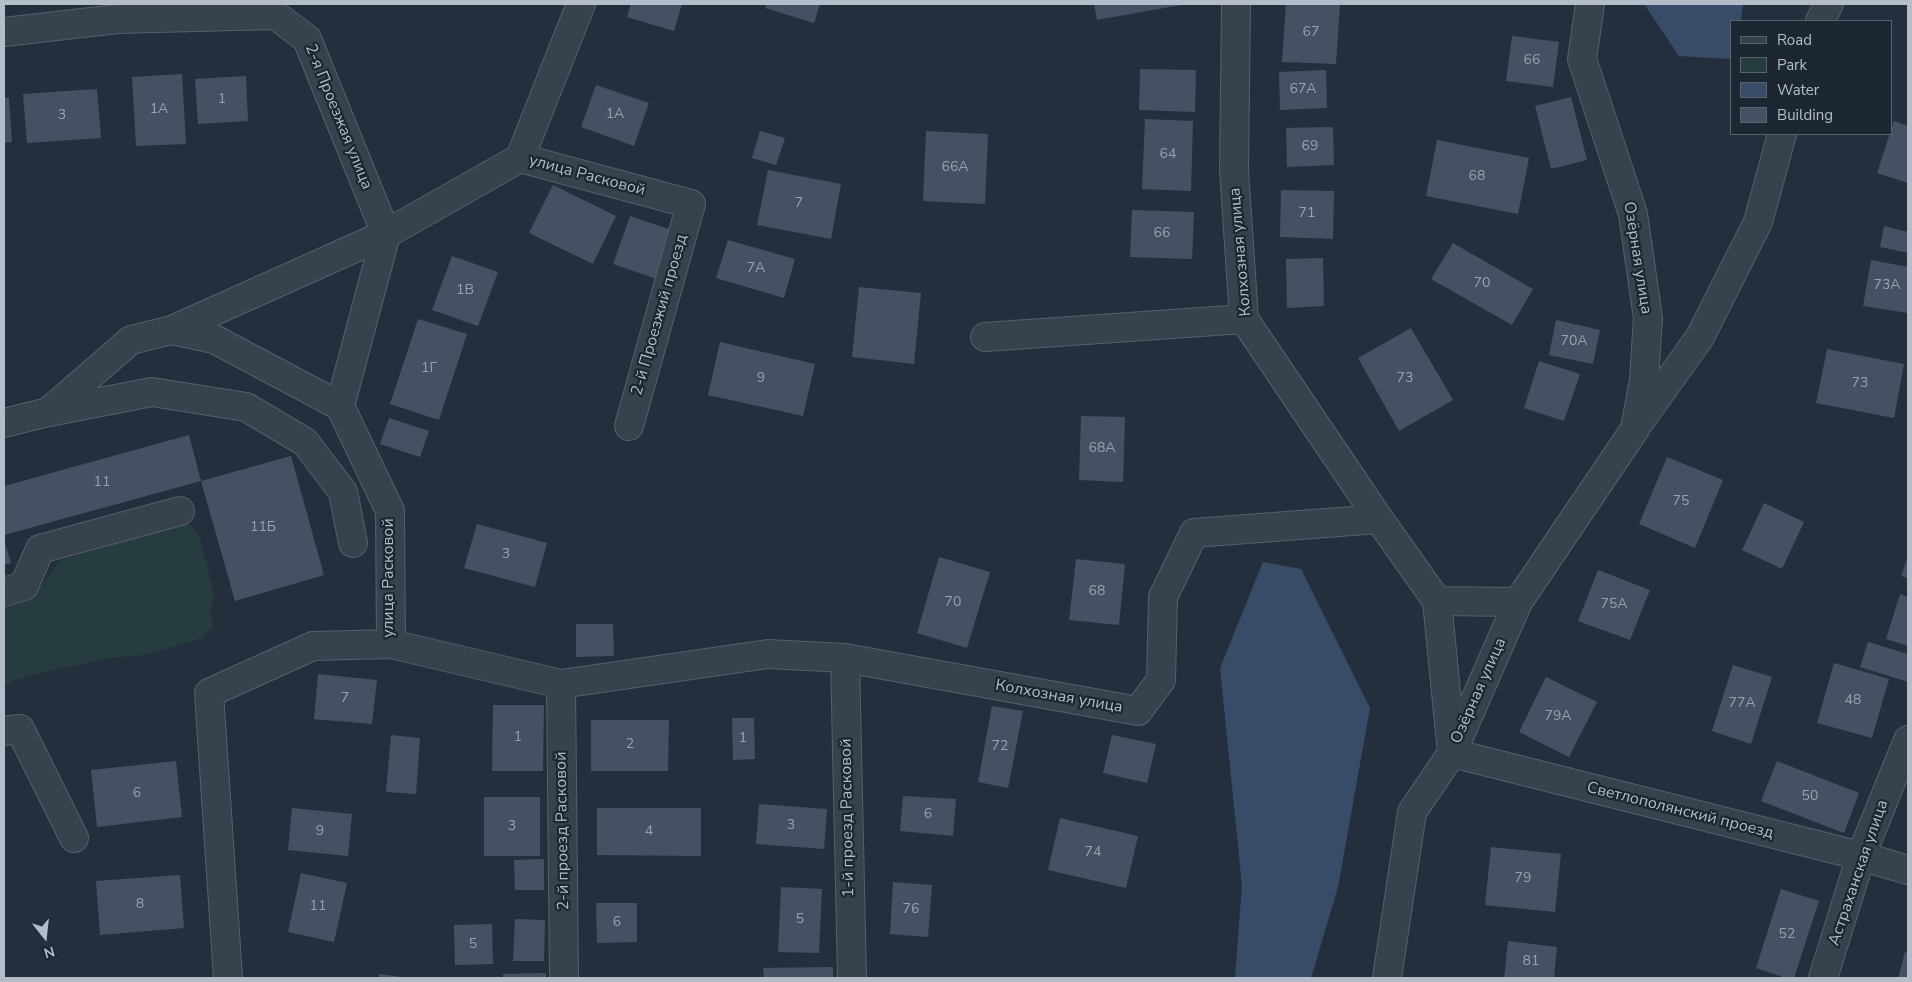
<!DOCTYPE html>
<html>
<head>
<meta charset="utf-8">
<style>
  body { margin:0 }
  #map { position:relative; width:1912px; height:982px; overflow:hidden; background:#242f3e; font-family:"Nunito Sans",sans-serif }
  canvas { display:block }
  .frame { position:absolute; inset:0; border:5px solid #b4bcc9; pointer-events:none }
  .legend { position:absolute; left:1730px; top:20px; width:162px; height:115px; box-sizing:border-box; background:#1d2633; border:1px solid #59626f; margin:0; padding:6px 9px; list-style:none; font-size:15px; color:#b4bcc9 }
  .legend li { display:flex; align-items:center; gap:10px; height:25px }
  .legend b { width:25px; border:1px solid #59626f }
  .north { position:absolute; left:20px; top:912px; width:50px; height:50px; -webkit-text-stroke:4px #1d2633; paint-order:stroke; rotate:164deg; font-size:14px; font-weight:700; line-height:20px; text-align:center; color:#b4bcc9 }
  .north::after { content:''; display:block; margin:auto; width:18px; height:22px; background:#b4bcc9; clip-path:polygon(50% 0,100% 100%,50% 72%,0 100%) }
</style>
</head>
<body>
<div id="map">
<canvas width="1912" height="982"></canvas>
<div class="frame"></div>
<ul class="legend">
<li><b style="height:6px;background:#38414e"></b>Road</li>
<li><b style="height:14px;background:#263c3f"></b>Park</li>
<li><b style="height:14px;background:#394c67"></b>Water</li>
<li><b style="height:14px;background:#455162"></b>Building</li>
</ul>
<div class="north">N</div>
</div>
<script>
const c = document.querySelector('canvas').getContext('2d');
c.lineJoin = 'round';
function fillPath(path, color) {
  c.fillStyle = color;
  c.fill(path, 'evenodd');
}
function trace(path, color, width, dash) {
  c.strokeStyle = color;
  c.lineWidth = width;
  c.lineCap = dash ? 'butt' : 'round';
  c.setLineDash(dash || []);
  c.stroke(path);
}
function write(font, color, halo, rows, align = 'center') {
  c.font = font + ' "Nunito Sans",sans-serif';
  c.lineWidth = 4.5;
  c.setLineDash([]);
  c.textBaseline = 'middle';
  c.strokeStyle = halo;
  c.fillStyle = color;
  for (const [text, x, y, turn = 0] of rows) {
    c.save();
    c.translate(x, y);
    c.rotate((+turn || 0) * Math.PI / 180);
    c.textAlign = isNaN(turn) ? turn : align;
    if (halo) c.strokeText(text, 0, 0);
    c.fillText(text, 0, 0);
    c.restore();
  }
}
const green = new Path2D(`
  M188 523 199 534 214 593 210 612 213 626 200 639 145 655 111 658 40 673 12 681 4 687V602L40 587 60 560Z`);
const water = new Path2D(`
  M1644 4H1743L1741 21H1731V59L1679 56Z
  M1263 562 1301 569 1370 708 1338 887 1311 978H1235L1242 885 1220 668Z`);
const building = new Path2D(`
  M631 4H682L674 31 627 17Z
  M766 4H820L814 23 765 8Z
  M1094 4H1181V5L1097 20Z
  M1286 4H1340L1336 64 1282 62Z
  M1512 36 1559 42 1553 87 1506 81Z
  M1140 69 1196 70 1195 112 1139 110Z
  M1326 70 1327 108 1280 110 1279 72Z
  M182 74 186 144 136 146 132 77Z
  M246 76 248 121 198 124 195 79Z
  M596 85 649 103 634 146 581 127Z
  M97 89 101 138 27 143 23 94Z
  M1571 97 1587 160 1551 169 1535 106Z
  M4 98H9L12 142 4 143Z
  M1145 119 1193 121 1191 191 1142 189Z
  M1894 121 1908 126V183L1877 173Z
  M1333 127 1334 165 1287 167 1286 128Z
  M760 131 785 138 776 165 752 158Z
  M926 131 988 134 985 204 923 201Z
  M1437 140 1529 158 1518 214 1426 196Z
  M768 170 841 184 831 239 757 225Z
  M553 185 616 216 593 264 529 233Z
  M1281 190 1334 191 1333 239 1280 237Z
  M1132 210 1194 212 1192 259 1130 257Z
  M630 216 674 231 657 279 613 264Z
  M1884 226 1908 232V253L1880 247Z
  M728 240 795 259 784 298 716 278Z
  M1453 243 1533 289 1512 325 1431 279Z
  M452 256 498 272 478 326 432 310Z
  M1323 258 1324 306 1287 308 1286 259Z
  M1871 260 1908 267V313L1863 306Z
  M859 287 921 293 914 364 852 357Z
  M418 319 467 334 439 420 390 404Z
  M1556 320 1600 330 1593 364 1549 355Z
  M1411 328 1453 400 1399 431 1358 358Z
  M720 342 815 364 803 416 708 395Z
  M1827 349 1904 364 1894 418 1816 403Z
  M1539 361 1580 374 1564 421 1524 408Z
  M1081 416 1125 417 1123 482 1079 480Z
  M389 418 429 431 420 457 380 444Z
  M189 435 201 481 291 456 324 575 235 601 201 481 4 535V486Z
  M1667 457 1723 480 1695 548 1639 524Z
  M1764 503 1804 522 1782 569 1742 550Z
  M477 524 547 543 535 587 464 568Z
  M4 540 11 563 4 565Z
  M1908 556V578L1901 576Z
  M939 557 990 572 967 648 917 633Z
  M1076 559 1125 564 1119 625 1069 620Z
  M1598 570 1650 590 1630 640 1578 621Z
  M1900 594 1908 597V646L1886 639Z
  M576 624H613L614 656 576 657Z
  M1868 642 1908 654V682L1860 667Z
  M1834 663 1889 679 1872 738 1817 723Z
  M1733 665 1772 677 1751 744 1712 731Z
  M318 674 377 680 372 724 314 719Z
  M1546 677 1597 702 1569 757 1519 732Z
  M493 705H544L543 771H492Z
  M992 706 1023 711 1008 788 978 782Z
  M732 718H754L755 759 733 760Z
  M591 720H669L668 771H591Z
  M391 735 420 738 416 794 386 792Z
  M1112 735 1156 744 1147 783 1103 773Z
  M176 761 182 817 97 827 91 770Z
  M1777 761 1859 793 1844 833 1761 801Z
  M903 796 956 799 953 836 900 831Z
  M484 797H540V856H484Z
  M759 804 827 809 824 849 756 844Z
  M292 808 352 814 348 856 288 850Z
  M597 808H701V856L597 855Z
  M1060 818 1138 836 1126 888 1048 870Z
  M1491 847 1561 854 1555 912 1485 905Z
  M544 859V890H515L514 860Z
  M301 873 347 883 334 942 288 932Z
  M180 875 184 928 100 935 96 881Z
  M893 882 932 885 928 937 890 934Z
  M781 887 822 889 819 953 778 952Z
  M1781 889 1819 901 1794 978H1786L1756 968Z
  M596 903H637V942L597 943Z
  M515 919 545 920 544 961H513Z
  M492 924 493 964 455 965 454 925Z
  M1508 941 1557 947 1554 978H1504Z
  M1905 952 1908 953V978H1898Z
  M833 967V978H764L763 968Z
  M546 973V978H503V974Z
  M379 974 402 977V978H379Z`);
const minor = new Path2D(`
  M1236 4 1234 170 1244 319 1379 519 1437 601 1452 753 1861 856 1908 870
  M1820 21 1829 4
  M4 32 117 19 275 15 307 39 386 234 172 330 131 340 48 412 4 423
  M520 158 581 4
  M172 330 214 339 340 406
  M985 337 1244 319
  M49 412 152 392 246 407 305 442 343 492 353 543
  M1640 421 1700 337 1758 222 1782 134
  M4 592 24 586 40 549 180 511
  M1437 601 1518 602
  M391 644 561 684 768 654 845 658 1138 711 1161 680 1163 597 1194 533 1379 519
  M845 658 852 978
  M561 684 564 978
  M4 731 20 729 74 838
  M228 978 209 693 313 646 391 644 390 511 340 406 386 234 520 158 691 204 629 426
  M1387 978 1412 812 1452 753 1518 602 1635 429 1644 380 1648 318 1633 214 1582 59 1590 4
  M1823 978 1861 856 1908 740`);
const numberNames = [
  ["67",1311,33],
  ["66",1532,61],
  ["67А",1303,90],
  ["1",222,100],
  ["1А",159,110],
  ["1А",615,115],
  ["3",62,116],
  ["69",1310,147],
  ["64",1168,155],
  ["66А",955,168],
  ["68",1477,177],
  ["7",799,204],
  ["71",1307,214],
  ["66",1162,234],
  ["7А",756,269],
  ["70",1482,284],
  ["73А",1887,286],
  ["1В",465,291],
  ["70А",1574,342],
  ["1Г",429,369],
  ["9",761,379],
  ["73",1405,379],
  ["73",1860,384],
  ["68А",1102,449],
  ["11",102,483],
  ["75",1681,502],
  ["11Б",263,528],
  ["3",506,555],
  ["68",1097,592],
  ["70",953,603],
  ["75А",1614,605],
  ["7",345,699],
  ["48",1853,701],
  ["77А",1742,704],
  ["79А",1558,717],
  ["1",518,738],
  ["1",743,739],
  ["2",630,745],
  ["72",1000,747],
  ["6",137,794],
  ["50",1810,797],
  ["6",928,815],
  ["3",791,826],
  ["3",512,827],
  ["9",320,832],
  ["4",649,832],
  ["74",1093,853],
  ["79",1523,879],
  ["8",140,905],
  ["11",318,907],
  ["76",911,910],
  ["5",800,920],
  ["6",617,923],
  ["52",1787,935],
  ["5",473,945],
  ["81",1531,962]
];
const streetNames = [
  ["2-я Проезжая улица",338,117,68],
  ["улица Расковой",587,176,15],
  ["Колхозная улица",1241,252,-95],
  ["Озёрная улица",1637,258,81],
  ["2-й Проезжий проезд",660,315,-74],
  ["улица Расковой",389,578,-90],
  ["Озёрная улица",1479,691,-66],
  ["Колхозная улица",1059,697,10],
  ["Светлополянский проезд",1680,811,14],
  ["1-й проезд Расковой",848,818,-91],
  ["2-й проезд Расковой",563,831,-91],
  ["Астраханская улица",1859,873,-71]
];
fillPath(green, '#263c3f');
fillPath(water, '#394c67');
fillPath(building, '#455162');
trace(minor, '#565f6c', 30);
trace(minor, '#38414e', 28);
write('14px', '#98a1af', null, numberNames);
write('16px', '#b4bcc9', '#1d2633', streetNames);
</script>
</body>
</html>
